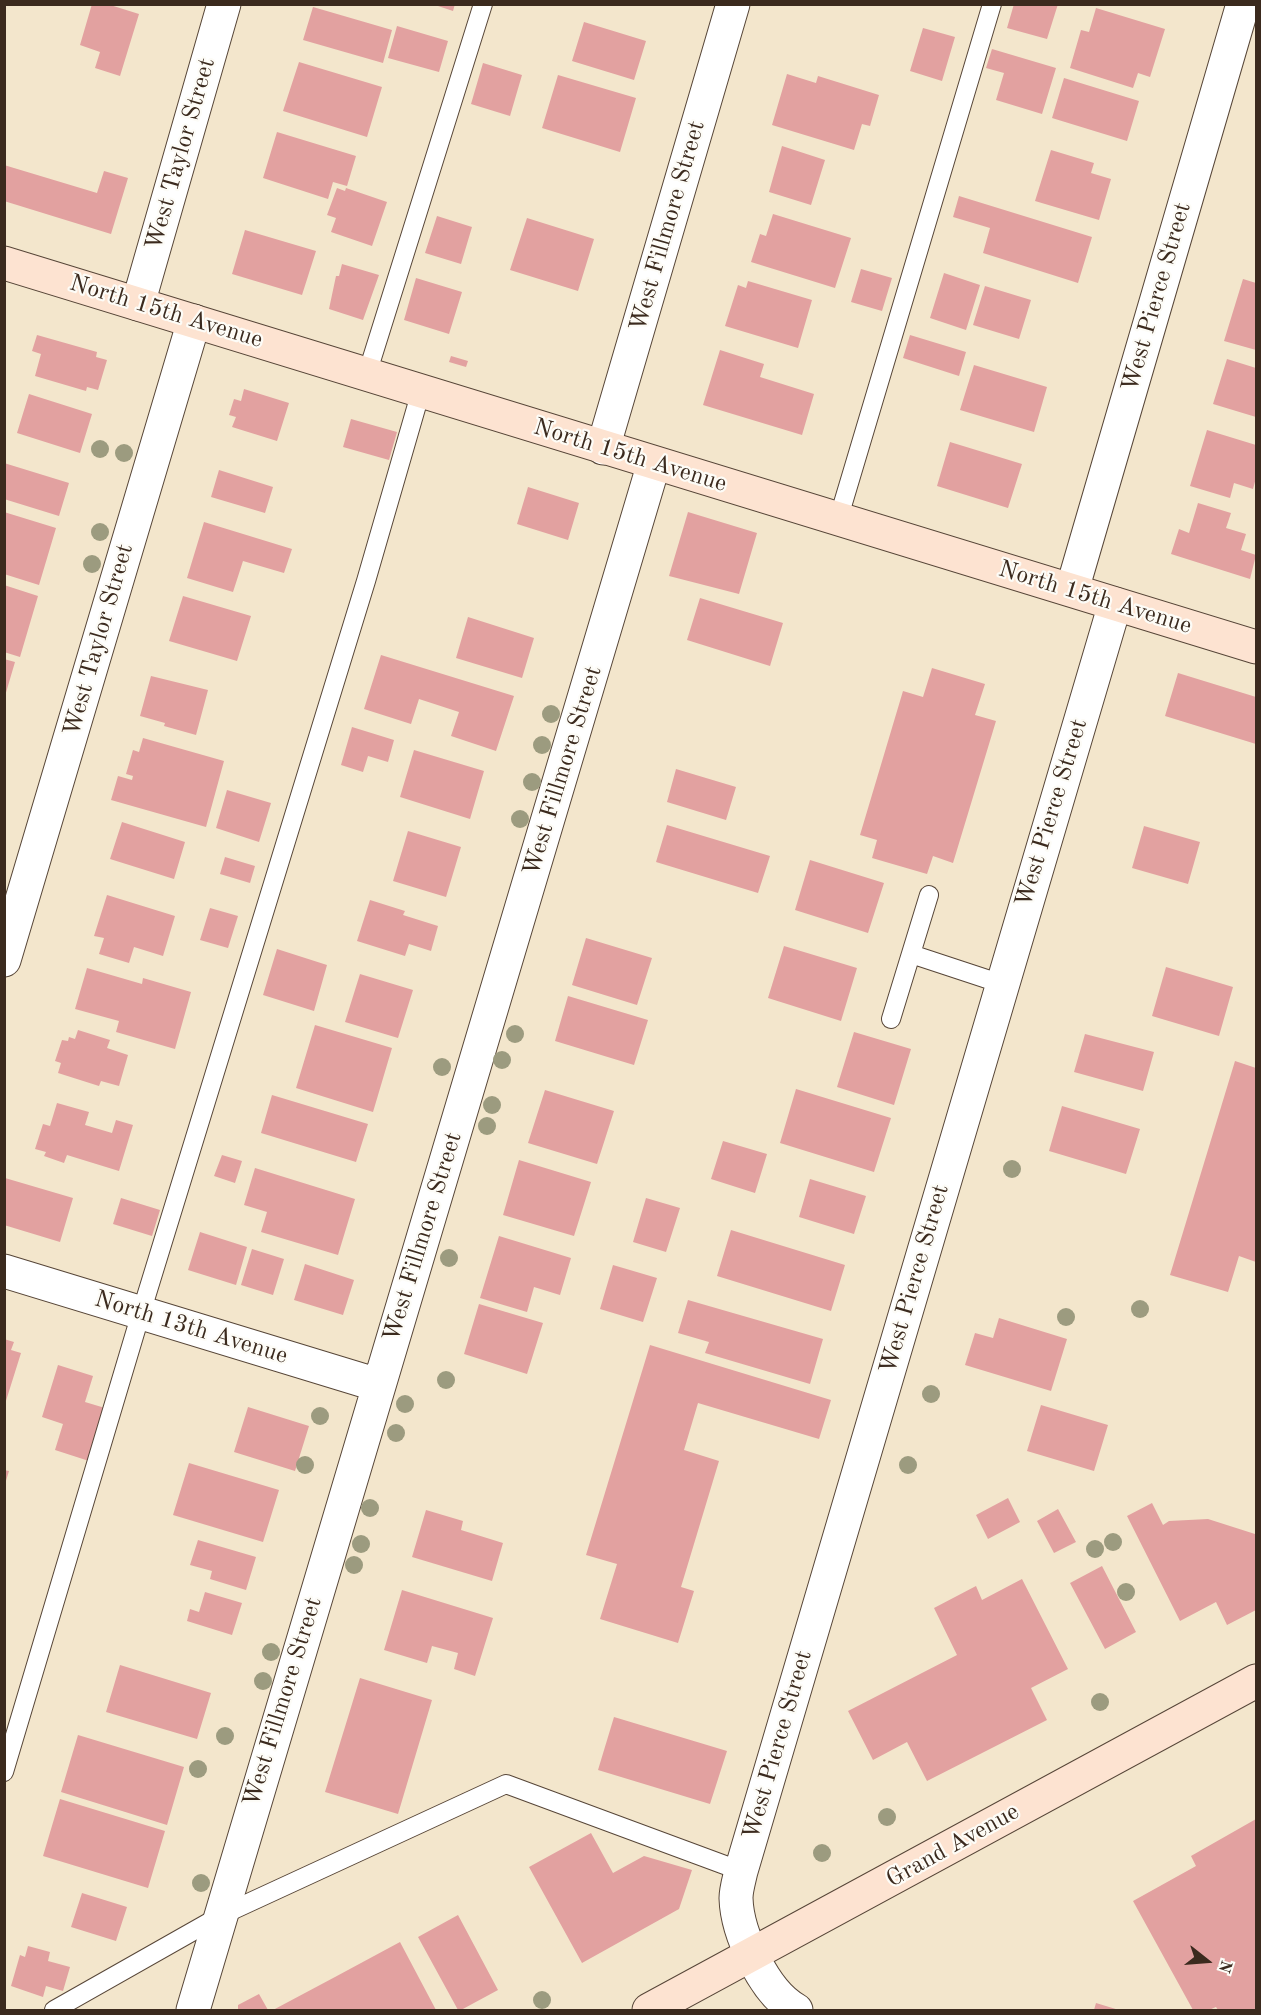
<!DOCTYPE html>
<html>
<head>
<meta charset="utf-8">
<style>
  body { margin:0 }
  #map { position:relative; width:1261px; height:2015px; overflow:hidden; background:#f3e6cc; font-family:"Old Standard TT",serif }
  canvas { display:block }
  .frame { position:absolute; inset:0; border:6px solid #3b2a1e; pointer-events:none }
  .north { position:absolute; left:1177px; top:1931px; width:60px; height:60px; -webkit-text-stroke:4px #fdfcf7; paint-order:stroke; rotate:107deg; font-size:16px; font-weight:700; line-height:24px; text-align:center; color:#3b2a1e }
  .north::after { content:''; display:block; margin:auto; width:21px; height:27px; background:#3b2a1e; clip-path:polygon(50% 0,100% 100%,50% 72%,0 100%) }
</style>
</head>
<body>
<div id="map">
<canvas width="1261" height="2015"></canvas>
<div class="frame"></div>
<div class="north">N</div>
</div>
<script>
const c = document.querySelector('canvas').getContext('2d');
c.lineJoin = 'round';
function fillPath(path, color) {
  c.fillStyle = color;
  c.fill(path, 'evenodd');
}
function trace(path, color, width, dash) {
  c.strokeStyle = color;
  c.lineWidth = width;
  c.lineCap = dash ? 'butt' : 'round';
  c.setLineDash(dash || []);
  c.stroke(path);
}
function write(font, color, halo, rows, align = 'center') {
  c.font = font + ' "Old Standard TT",serif';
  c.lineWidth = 4.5;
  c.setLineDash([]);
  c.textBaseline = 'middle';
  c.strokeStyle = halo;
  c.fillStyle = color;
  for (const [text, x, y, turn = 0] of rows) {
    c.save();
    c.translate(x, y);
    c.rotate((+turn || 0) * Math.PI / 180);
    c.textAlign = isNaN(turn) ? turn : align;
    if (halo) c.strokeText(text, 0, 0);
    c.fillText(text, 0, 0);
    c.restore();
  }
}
const building = new Path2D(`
  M92 4H107L139 14 120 76 95 68 100 52 80 45Z
  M432 4H455L453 11Z
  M1014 4H1058L1047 39 1007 28Z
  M313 7 392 30 383 63 303 40Z
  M1096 8 1165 29 1150 77 1138 73 1133 88 1070 68 1081 30 1089 32Z
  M584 22 646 41 634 80 572 61Z
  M397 26 448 41 439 72 388 58Z
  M923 28 955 37 942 81 910 71Z
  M992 49 1056 68 1042 114 996 100 1004 73 986 68Z
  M299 62 382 87 367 137 283 111Z
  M483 63 522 75 510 116 471 104Z
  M787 74 816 83 818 76 879 95 870 126 862 124 854 150 772 125Z
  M558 75 636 98 620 152 542 128Z
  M1064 78 1139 101 1127 141 1052 118Z
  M277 132 356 156 347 186 333 182 328 199 263 178Z
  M782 146 825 160 811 205 769 192Z
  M1051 150 1094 163 1091 173 1111 179 1099 220 1035 201Z
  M4 165 97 193 104 171 128 178 111 234 4 201Z
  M337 188 345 191 346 188 387 202 372 246 331 232 336 218 327 215Z
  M959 196 1092 237 1078 283 983 253 990 228 953 217Z
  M773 214 851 238 835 288 751 262 760 234 766 236Z
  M437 216 472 227 461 264 425 253Z
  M527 218 594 239 578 291 510 270Z
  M245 230 316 251 302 295 232 274Z
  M342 264 379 275 363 320 329 309 336 276H339Z
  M861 269 892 278 882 311 851 302Z
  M944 273 980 285 966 330 930 318Z
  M416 278 462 292 449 334 404 320Z
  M1243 279 1256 283V350L1224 341Z
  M748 281 812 300 798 348 725 326 738 285 746 288Z
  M985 286 1031 300 1019 339 973 325Z
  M37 335 97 352 96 357 107 360 98 390 87 387 86 391 35 376 41 354 32 351Z
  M910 335 966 352 959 376 903 358Z
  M720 350 764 364 760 377 814 394 802 435 703 405Z
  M451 356 468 361 466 367 449 362Z
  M1227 359 1256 368V417L1213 404Z
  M974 365 1047 387 1034 432 960 410Z
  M244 389 289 403 277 441 232 427 236 417 229 415 234 399 241 401Z
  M29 394 92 414 80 453 17 433Z
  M351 419 397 432 389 460 343 447Z
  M1207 430 1256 445V478L1253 489 1234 483 1230 498 1190 486Z
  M950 442 1022 464 1008 508 937 486Z
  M4 463 69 483 59 516 4 499Z
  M219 470 273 487 265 513 211 497Z
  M528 487 579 503 568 540 517 524Z
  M1198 503 1231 513 1226 528 1246 534 1241 550 1256 555 1250 579 1171 554 1179 529 1189 533Z
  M4 512 56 528 39 585 4 574Z
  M688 512 757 533 739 594 669 576Z
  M204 522 292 549 284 573 243 561 233 592 187 578Z
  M4 585 38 596 20 657 4 652Z
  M183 596 251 616 237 661 169 641Z
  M700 598 783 623 770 666 687 640Z
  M468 617 534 638 522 678 456 658Z
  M381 655 514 696 496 751 451 736 459 712 419 699 411 724 364 709Z
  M4 659 15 662 5 696H4Z
  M932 668 985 684 975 715 996 721 953 863 933 856 927 874 872 858 877 840 860 835 903 691 923 697Z
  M1178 673 1256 697V744L1165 716Z
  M151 676 208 690 196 735 164 726 165 723 140 716Z
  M352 727 394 740 388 762 368 756 363 772 341 765Z
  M143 738 224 761 206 827 111 800 118 776 132 780 133 776 126 774 133 750 139 752Z
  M414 750 484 771 470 819 400 797Z
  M676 769 736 787 726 820 667 802Z
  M227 790 271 803 259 842 216 828Z
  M122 822 185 842 174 879 110 859Z
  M667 825 770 856 758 893 656 862Z
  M1144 826 1200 842 1188 884 1132 868Z
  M408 831 461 847 446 897 393 881Z
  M225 857 255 866 250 883 220 874Z
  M810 860 884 883 868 933 795 910Z
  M107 895 175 916 163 956 134 947 129 963 99 954 104 938 94 936Z
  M370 900 405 911 403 915 438 926 431 951 409 944 405 956 357 941Z
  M210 908 238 916 228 948 200 940Z
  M586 938 652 958 637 1005 572 985Z
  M784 946 857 968 841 1021 768 998Z
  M277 949 327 965 314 1011 263 995Z
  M1166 967 1233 987 1219 1036 1152 1016Z
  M87 968 142 984 143 978 191 992 175 1049 116 1032 119 1021 75 1009Z
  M360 974 413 990 398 1038 345 1022Z
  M568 996 648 1020 634 1065 555 1041Z
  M315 1025 392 1048 373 1112 296 1088Z
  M78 1030 110 1040 107 1048 128 1055 119 1086 101 1081 99 1086 58 1073 61 1063 55 1061 62 1040 68 1041 69 1037 75 1039Z
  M854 1032 911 1049 894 1105 837 1087Z
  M1085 1034 1154 1052 1143 1091 1074 1072Z
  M1235 1061 1256 1068V1262L1239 1256 1228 1292 1170 1275Z
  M796 1089 891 1118 874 1172 780 1143Z
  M545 1090 614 1111 597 1164 528 1143Z
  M272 1095 368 1124 356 1162 261 1133Z
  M57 1103 89 1112 85 1125 112 1133 116 1120 133 1125 119 1171 67 1155 64 1163 44 1156 46 1152 35 1149 43 1124 50 1126Z
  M1062 1106 1140 1129 1126 1174 1049 1151Z
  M723 1141 767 1154 755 1193 711 1179Z
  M222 1155 242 1161 235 1183 214 1176Z
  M519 1160 591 1182 574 1236 503 1215Z
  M255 1168 355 1199 338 1255 261 1232 267 1212 244 1205Z
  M5 1178 73 1198 60 1242 4 1225Z
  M810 1179 866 1196 854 1234 799 1217Z
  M121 1198 160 1210 152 1236 113 1224Z
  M646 1198 680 1208 666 1252 633 1242Z
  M731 1230 845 1265 831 1311 717 1276Z
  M200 1232 247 1247 236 1285 188 1270Z
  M499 1236 571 1258 560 1295 534 1287 527 1312 480 1298Z
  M252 1249 284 1259 273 1295 241 1285Z
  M305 1264 354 1280 343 1315 294 1300Z
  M613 1265 657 1278 643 1322 600 1309Z
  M688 1300 823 1339 810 1384 705 1353 709 1342 678 1333Z
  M479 1304 543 1323 527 1374 464 1354Z
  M999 1318 1067 1339 1051 1391 965 1365 975 1333 993 1338Z
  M4 1339 14 1342 11 1350 21 1353 5 1404Z
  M650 1345 831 1400 819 1439 698 1403 684 1450 719 1461 681 1587 694 1591 678 1643 600 1619 617 1564 586 1555Z
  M58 1365 93 1376 85 1402 105 1408 89 1461 55 1450 63 1424 42 1417Z
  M1041 1405 1108 1425 1094 1471 1027 1451Z
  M248 1407 309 1426 295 1471 234 1452Z
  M189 1463 279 1490 263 1542 173 1515Z
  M4 1470 9 1471 5 1484H4Z
  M1008 1498 1020 1522 988 1539 976 1515Z
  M1152 1503 1163 1525 1169 1521 1208 1519 1255 1534 1256 1610 1227 1625 1216 1602 1180 1621 1127 1516Z
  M1058 1509 1076 1542 1054 1553 1037 1521Z
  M426 1510 463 1521 461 1530 503 1543 492 1581 412 1557Z
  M198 1540 256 1557 246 1590 210 1579 212 1571 190 1565Z
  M1102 1566 1136 1632 1105 1649 1070 1583Z
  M1022 1579 1068 1669 1031 1688 1047 1720 927 1781 907 1742 873 1760 848 1711 957 1655 934 1608 976 1586 982 1600Z
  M402 1590 493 1618 475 1676 454 1669 458 1653 432 1646 427 1663 384 1650Z
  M205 1592 242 1603 232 1635 187 1621 190 1609 199 1612Z
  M120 1665 211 1693 197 1739 106 1712Z
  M360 1678 432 1700 398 1814 325 1792Z
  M614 1717 727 1751 710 1804 598 1770Z
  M78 1735 184 1767 167 1825 61 1792Z
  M60 1799 165 1831 148 1888 43 1856Z
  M1256 1819V2010H1218L1216 2007 1209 2010H1193L1133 1901 1196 1866 1191 1856Z
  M591 1833 613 1873 644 1856 692 1870 679 1909 582 1963 529 1867Z
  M82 1893 127 1907 116 1941 71 1927Z
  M458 1915 498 1990 461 2010H458L418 1937Z
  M400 1942 436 2010H273L335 1977Z
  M28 1946 50 1952 48 1961 70 1967 63 1991 46 1986 43 1997 11 1986 20 1955 25 1957Z
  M259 1994 268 2010H238V2005Z
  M1096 2003 1119 2010H1094Z`);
const lane = new Path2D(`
  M367 374 483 4
  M838 520 992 4
  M911 954 1002 984
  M891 1019 929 895
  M4 1772 141 1313 366 581 421 391
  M54 2010 220 1916 506 1784 741 1871`);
const street = new Path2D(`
  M138 304 224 4
  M603 448 733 4
  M1072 590 1243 4
  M4 960 194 321
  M4 1271 378 1385
  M193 2010 654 463
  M796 2010C765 1993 737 1934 736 1898 736 1890 739 1880 741 1871L1115 604`);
const secondary = new Path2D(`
  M4 263 1256 647
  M649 2010 1256 1681`);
const trees = [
  [100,449],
  [124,453],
  [100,532],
  [92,564],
  [551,714],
  [542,745],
  [532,782],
  [520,819],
  [515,1034],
  [502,1060],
  [442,1067],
  [492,1105],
  [487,1126],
  [1012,1169],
  [449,1258],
  [1140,1309],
  [1066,1317],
  [446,1380],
  [931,1394],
  [405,1404],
  [320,1416],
  [396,1433],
  [305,1465],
  [908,1465],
  [370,1508],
  [1113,1542],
  [361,1544],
  [1095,1549],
  [354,1565],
  [1126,1592],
  [271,1652],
  [263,1681],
  [1100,1702],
  [225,1736],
  [198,1769],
  [887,1817],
  [822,1853],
  [201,1883],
  [542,2000]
];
const streetNames = [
  ["West Taylor Street",181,154,-74],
  ["West Fillmore Street",668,226,-74],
  ["West Pierce Street",1157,297,-74],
  ["North 15th Avenue",166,312,17],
  ["North 15th Avenue",630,456,17],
  ["North 15th Avenue",1095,598,17],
  ["West Taylor Street",99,640,-74],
  ["West Fillmore Street",563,771,-73],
  ["West Pierce Street",1052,813,-73],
  ["West Fillmore Street",423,1237,-73],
  ["West Pierce Street",915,1279,-74],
  ["North 13th Avenue",191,1328,17],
  ["West Fillmore Street",283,1702,-73],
  ["West Pierce Street",778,1745,-74],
  ["Grand Avenue",953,1846,-29]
];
fillPath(building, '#e2a1a0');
trace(lane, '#574638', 20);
trace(street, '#574638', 35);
trace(secondary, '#574638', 35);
trace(lane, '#fff', 18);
trace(street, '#fff', 33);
trace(secondary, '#fde3d1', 33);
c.fillStyle = '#9c9b7f';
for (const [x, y] of trees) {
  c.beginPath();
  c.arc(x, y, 9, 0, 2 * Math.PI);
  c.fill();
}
write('24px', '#3b2a1e', '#fdfcf7', streetNames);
</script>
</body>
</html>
